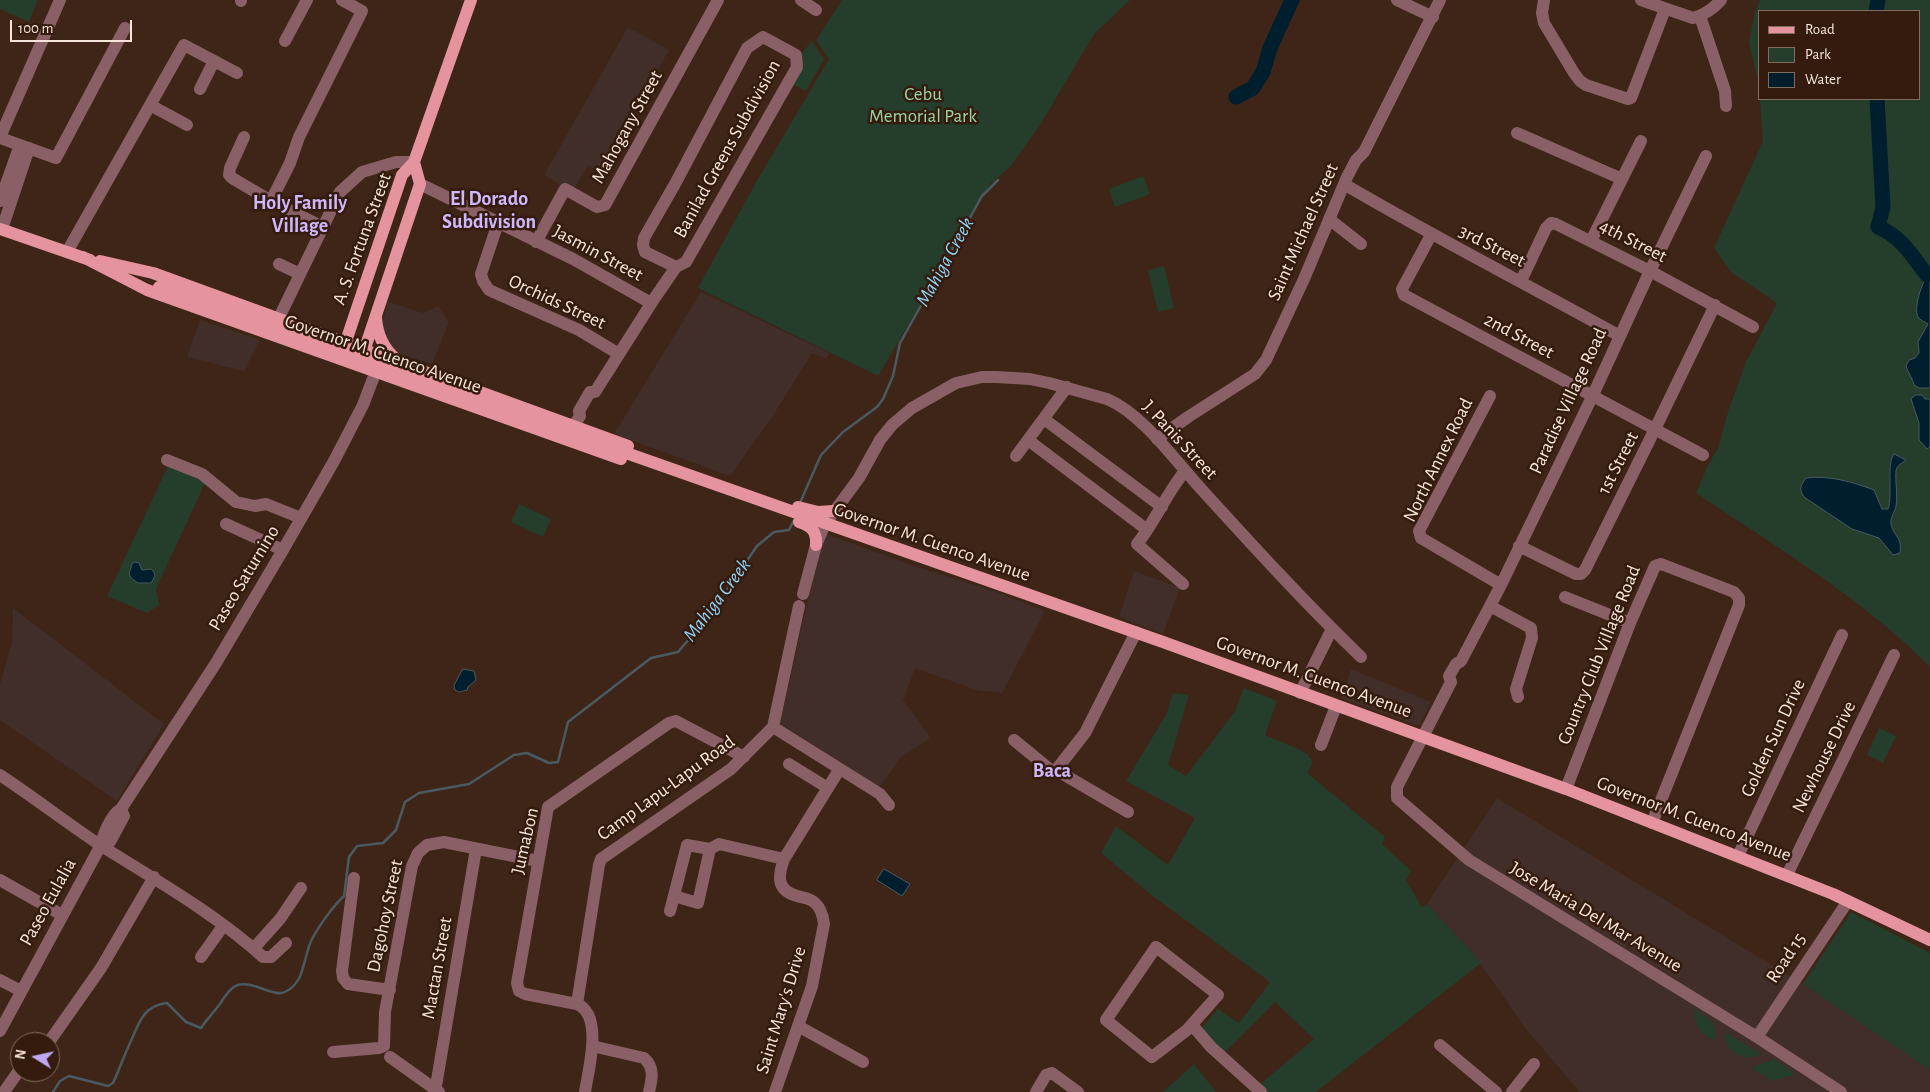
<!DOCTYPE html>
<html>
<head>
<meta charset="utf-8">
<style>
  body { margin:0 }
  #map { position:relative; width:1930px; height:1092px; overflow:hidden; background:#3e2517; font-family:"Alegreya Sans",sans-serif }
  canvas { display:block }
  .legend { position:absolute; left:1758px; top:10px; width:162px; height:90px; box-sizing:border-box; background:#341b0d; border:1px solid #826c60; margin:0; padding:6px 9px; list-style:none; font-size:15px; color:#f7e5dc }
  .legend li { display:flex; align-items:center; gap:10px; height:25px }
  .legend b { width:25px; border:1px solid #826c60 }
  .north { position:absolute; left:10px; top:1032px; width:50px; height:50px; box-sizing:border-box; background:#341b0d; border:1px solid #826c60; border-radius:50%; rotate:280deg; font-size:14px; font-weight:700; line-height:20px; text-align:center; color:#f7e5dc }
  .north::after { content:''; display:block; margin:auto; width:18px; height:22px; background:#c1a8f3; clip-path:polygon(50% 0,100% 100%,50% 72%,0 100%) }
  .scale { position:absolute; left:10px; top:20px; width:122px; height:22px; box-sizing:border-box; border:2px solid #f7e5dc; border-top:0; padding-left:6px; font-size:15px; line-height:18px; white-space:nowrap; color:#f7e5dc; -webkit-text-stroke:4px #341b0d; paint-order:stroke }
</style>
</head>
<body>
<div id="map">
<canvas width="1930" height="1092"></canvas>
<ul class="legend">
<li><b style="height:6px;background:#e693a0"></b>Road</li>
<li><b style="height:14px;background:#253d2b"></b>Park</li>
<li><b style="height:14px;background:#001f2e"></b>Water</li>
</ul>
<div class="north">N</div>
<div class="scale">100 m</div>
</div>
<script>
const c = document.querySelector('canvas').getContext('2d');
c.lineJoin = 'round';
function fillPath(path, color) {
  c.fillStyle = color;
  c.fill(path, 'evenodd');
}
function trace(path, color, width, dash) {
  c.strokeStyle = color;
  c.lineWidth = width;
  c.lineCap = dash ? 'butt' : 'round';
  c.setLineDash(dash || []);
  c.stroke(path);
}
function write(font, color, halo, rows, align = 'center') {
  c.font = font + ' "Alegreya Sans",sans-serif';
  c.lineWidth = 5;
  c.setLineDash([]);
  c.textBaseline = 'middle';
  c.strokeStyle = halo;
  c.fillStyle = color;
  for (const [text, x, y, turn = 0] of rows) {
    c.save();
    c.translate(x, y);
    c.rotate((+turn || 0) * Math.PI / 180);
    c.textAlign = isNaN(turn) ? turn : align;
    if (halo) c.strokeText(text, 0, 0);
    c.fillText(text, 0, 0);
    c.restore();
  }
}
const commercial = new Path2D(`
  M628 27 669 50 600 172 588 165 572 192 544 175Z
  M701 292 829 353 826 359 812 353 774 414 730 476 614 434Z
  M388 302 423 313 438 306 449 322 432 364 396 353 381 328Z
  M200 320 260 340 244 371 187 357Z
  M826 534 914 566 996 592 1045 611 1001 695 1000 692 979 691 915 668 903 700 931 738 901 757 879 788 780 723 820 547Z
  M1134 571 1180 588 1163 634 1119 617Z
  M13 608 164 724 117 801 0 720V684L12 642Z
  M1351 669 1431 702 1419 726 1341 698Z
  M1497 798 1803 984 1914 1058 1930 1070V1092H1580L1526 1029 1473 953 1427 904Z`);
const green = new Path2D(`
  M0 0H38L29 22 0 9Z
  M842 0H1130L1094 34 1040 125 1010 167 990 184 878 376 698 288 755 184 829 59 816 40Z
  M1760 0H1930V667C1862 598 1776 547 1696 493L1709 463 1718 448 1728 412 1746 362 1777 303 1731 272 1714 248 1763 141 1760 99H1919V11H1759V85L1749 42 1755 12Z
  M812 41 824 59 806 91 792 84 798 58Z
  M1143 176 1150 194 1115 207 1109 189Z
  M1164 266 1174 308 1158 312 1148 270Z
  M169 464 205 483 156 589 159 605 147 613 107 596Z
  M519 504 551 519 543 537 511 522Z
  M1244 688 1277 701 1265 735 1298 749 1307 754 1313 762 1307 773 1385 837 1382 844 1411 871 1406 880 1422 908 1427 904 1473 953 1481 963 1316 1092H1268L1259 1085 1314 1039 1275 1002 1225 1052 1200 1030 1218 1009 1239 1023 1270 982 1154 897 1101 853 1116 826 1168 865 1195 818 1126 781 1167 713 1173 693 1189 695 1168 765 1186 776 1235 711Z
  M1879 728 1896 736 1883 763 1867 755Z
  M1851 912 1930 953V1070L1803 984Z
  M1694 1008 1713 1023 1716 1035 1714 1040C1699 1034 1694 1024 1694 1008Z
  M1725 1032 1762 1055 1745 1058C1731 1050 1725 1050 1725 1032Z
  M1774 1059 1793 1072V1075L1772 1081 1751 1068Z
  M1194 1064 1216 1092H1163Z`);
const water = new Path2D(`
  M1930 271V388H1919L1914 385C1913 379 1908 373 1906 366L1909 360 1915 358 1919 353 1918 342 1928 324C1925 322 1920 320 1918 317 1913 306 1923 280 1930 271Z
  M1916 395H1922L1925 399H1930V447L1927 449 1919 440V423L1911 399Z
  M1894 454 1906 460C1902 464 1897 464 1896 471 1895 481 1898 495 1896 506 1895 512 1890 517 1891 524 1894 538 1902 535 1900 553L1893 555 1879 538 1852 529 1804 497C1799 489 1800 486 1806 478 1829 475 1853 482 1874 490L1882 509H1888C1893 496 1886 462 1894 454Z
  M135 562 139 563 142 570 151 569 154 572 155 576 151 583H138L131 578 129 574 132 564Z
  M463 669 474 671 476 680 468 687 467 690 459 692 455 690 454 686Z
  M884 869 910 884 902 896 877 880Z`);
const stream = new Path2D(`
  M800 503 821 455 843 432 877 407 883 399 893 376 900 343 982 196 998 180
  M53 1092 60 1081 69 1076 108 1086 113 1083C119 1070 124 1056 130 1043 139 1024 142 1006 167 1003L186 1022 201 1028C206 1020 214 1012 220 1004 234 980 241 981 266 990 272 992 279 995 285 992 306 982 303 956 312 939 319 926 333 906 344 896L349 857 357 846 383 843 396 830 405 802 419 793 469 784 514 755 527 753 549 763 558 762 568 722 651 658 678 652 690 638 705 615 725 593 757 546 774 532 789 530 794 520`);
const river = new Path2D(`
  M1876 11 1878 0
  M1236 97 1253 88 1263 72 1270 48 1292 0
  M1877 99 1883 207 1878 227C1902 237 1912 256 1927 275`);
const minor = new Path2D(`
  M801 0 816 10
  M1397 0 1433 17
  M1544 0 1542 13 1544 23 1574 73 1580 81 1586 85 1628 99 1631 98 1665 9
  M1641 0 1693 18C1704 15 1714 8 1721 0
  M241 1V0
  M1700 16 1725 91 1726 106
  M285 41 307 0
  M200 89 214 61
  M150 105 187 125
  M1517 133 1622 179
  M0 137 60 0
  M244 137 230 168 229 175 232 178 271 201 323 227
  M0 138 56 158 125 28
  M1706 156 1650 271 1592 397 1501 585 1461 661 1456 664 1449 676 1451 682 1397 787V798L1469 860 1757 1037 1841 1092
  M420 184 573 259 651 303
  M1349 187C1438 239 1530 286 1620 336
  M0 201 20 145
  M271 201 290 163 299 137 362 11 342 0
  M1329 219 1361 244
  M498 223 481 274 483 281 489 290 579 330 619 354
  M2 229 29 148
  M1431 235 1402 289 1404 295 1703 455
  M1591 241 1641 141
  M536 242 565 189 597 207 605 205 718 0
  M67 252 184 45 237 73
  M279 264 300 274
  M1521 281 1546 228 1551 223 1556 224 1650 271 1753 327
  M274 328 340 192 362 172 396 162H414
  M1490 396 1419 531 1421 538 1501 585
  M1044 419 1162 507
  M574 425 580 416 579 411 590 392H595L654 299 676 267 686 262 797 67 796 55 763 37 747 48 675 184 644 238 643 245 645 252 676 267
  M1157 439 1188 417 1255 374 1266 360 1304 279 1347 177 1356 160 1364 152 1440 0
  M1028 440 1146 529
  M1016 456 1067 387
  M167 460 202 474 236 502 255 506 266 504 301 518
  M226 524 283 550
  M1519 546 1576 574H1581L1585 570 1655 429 1715 305
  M1183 584 1137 544C1155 522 1166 494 1185 471
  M803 594 816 545 825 524 859 478 880 440 892 425 912 408 956 383 982 377H996L1030 379 1049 383 1107 399C1143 414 1176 462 1203 491 1254 547 1306 604 1361 657
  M1565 597 1630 623
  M1490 606 1531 628 1532 638 1516 689 1518 697
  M1300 693 1332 629
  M773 727 880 794 889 805
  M1014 740 1053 772 1056 770 1085 733 1136 632
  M1321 745 1336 706
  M789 764 828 788
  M1056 770 1128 812
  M0 775C35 798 68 824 103 847 156 880 217 915 263 957H271L286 943
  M1566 789 1630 623 1655 566 1661 564 1734 592 1739 598V605L1652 823
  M101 845 110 842 124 816 121 809
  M1738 856 1842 635
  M1787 875 1894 655
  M354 878 342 971 343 978 348 984 390 990
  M0 880 62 915
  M674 896 698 903 710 849 719 844 784 859
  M670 911 687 845 710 849
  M1156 947 1218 995 1187 1030 1152 1057 1106 1020Z
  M254 948 280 919 301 888
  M201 957 223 926
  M0 980 21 991
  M577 1004 599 865 601 859 731 769 773 727 799 606
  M1192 1025 1211 1047 1261 1092
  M798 1026 863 1062
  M0 1031 101 845C103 834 111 815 121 809L216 663 283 550 334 461 363 405 379 363
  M1757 1037 1848 901
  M49 1042 101 968 154 877
  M1440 1045 1496 1092
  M592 1046 644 1058C655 1068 652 1079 649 1092
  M333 1052 379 1048 384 1046 385 1012 412 866 418 853 427 845 444 842 538 861
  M390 1057 439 1092
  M4 1092 20 1069
  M435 1092 476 849
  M585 1092C588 1071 604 1015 577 1004L525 994 519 991 517 983 548 807 669 723 676 721 744 757
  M775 1092 812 986 824 924C823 916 821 908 815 903 810 898 803 898 797 896 776 890 778 876 784 859L839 770
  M1036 1092 1046 1075 1052 1073 1078 1092
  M1512 1092 1534 1064`);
const major = new Path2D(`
  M0 229 90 260
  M83 257 147 290 621 459
  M100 261 153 273 628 446
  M376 317C377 334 383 348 396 359
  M343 350 402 175 414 162 471 0
  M362 357 420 184 414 162
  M612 448 1163 642 1566 789 1833 894 1930 940
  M798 507 818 512 833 511
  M799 522C811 526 817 531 816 545`);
const majorBridge = new Path2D(`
  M159 287 612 448`);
const parkNames = [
  ["Cebu",923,94],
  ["Memorial Park",923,116]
];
const streetNames = [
  ["Mahogany Street",627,127,-61],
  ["Banilad Greens Subdivision",727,149,-61],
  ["Saint Michael Street",1303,232,-66],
  ["A. S. Fortuna Street",362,239,-70],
  ["4th Street",1633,241,27],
  ["3rd Street",1492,246,27],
  ["Jasmin Street",598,253,28],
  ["Orchids Street",557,302,25],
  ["2nd Street",1519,336,28],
  ["Governor M. Cuenco Avenue",383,354,19],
  ["Paradise Village Road",1568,401,-65],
  ["J. Panis Street",1180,440,47],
  ["North Annex Road",1438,460,-64],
  ["1st Street",1618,463,-63],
  ["Governor M. Cuenco Avenue",932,542,19],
  ["Paseo Saturnino",244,578,-59],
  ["Country Club Village Road",1599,655,-68],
  ["Governor M. Cuenco Avenue",1314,677,20],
  ["Golden Sun Drive",1773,738,-65],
  ["Newhouse Drive",1824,757,-64],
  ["Camp Lapu-Lapu Road",666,788,-36],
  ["Governor M. Cuenco Avenue",1694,819,21],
  ["Jumabon",525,841,-77],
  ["Paseo Eulalia",48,902,-61],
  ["Dagohoy Street",385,916,-78],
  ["Jose Maria Del Mar Avenue",1596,917,31],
  ["Road 15",1786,958,-56],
  ["Mactan Street",437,968,-80],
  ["Saint Mary's Drive",781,1010,-73]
];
const neighbourhoodNames = [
  ["El Dorado",489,199],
  ["Subdivision",489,222],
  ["Holy Family",300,203],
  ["Village",300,226],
  ["Baca",1052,771]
];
const waterNames = [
  ["Mahiga Creek",945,262,-61],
  ["Mahiga Creek",717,600,-53]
];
fillPath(commercial, '#412e29');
fillPath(green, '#253d2b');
fillPath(water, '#001f2e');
trace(water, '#4a5a62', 1);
trace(stream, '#4a5a62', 2.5);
trace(river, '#001f2e', 15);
trace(minor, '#896066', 12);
trace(major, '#e693a0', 12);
trace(majorBridge, '#e693a0', 12);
write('19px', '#99d5a7', '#341b0d', parkNames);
write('19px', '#f7e5dc', '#341b0d', streetNames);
write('bold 20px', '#ceb7fd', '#341b0d', neighbourhoodNames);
write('italic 20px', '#8ed4fa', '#341b0d', waterNames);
</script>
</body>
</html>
